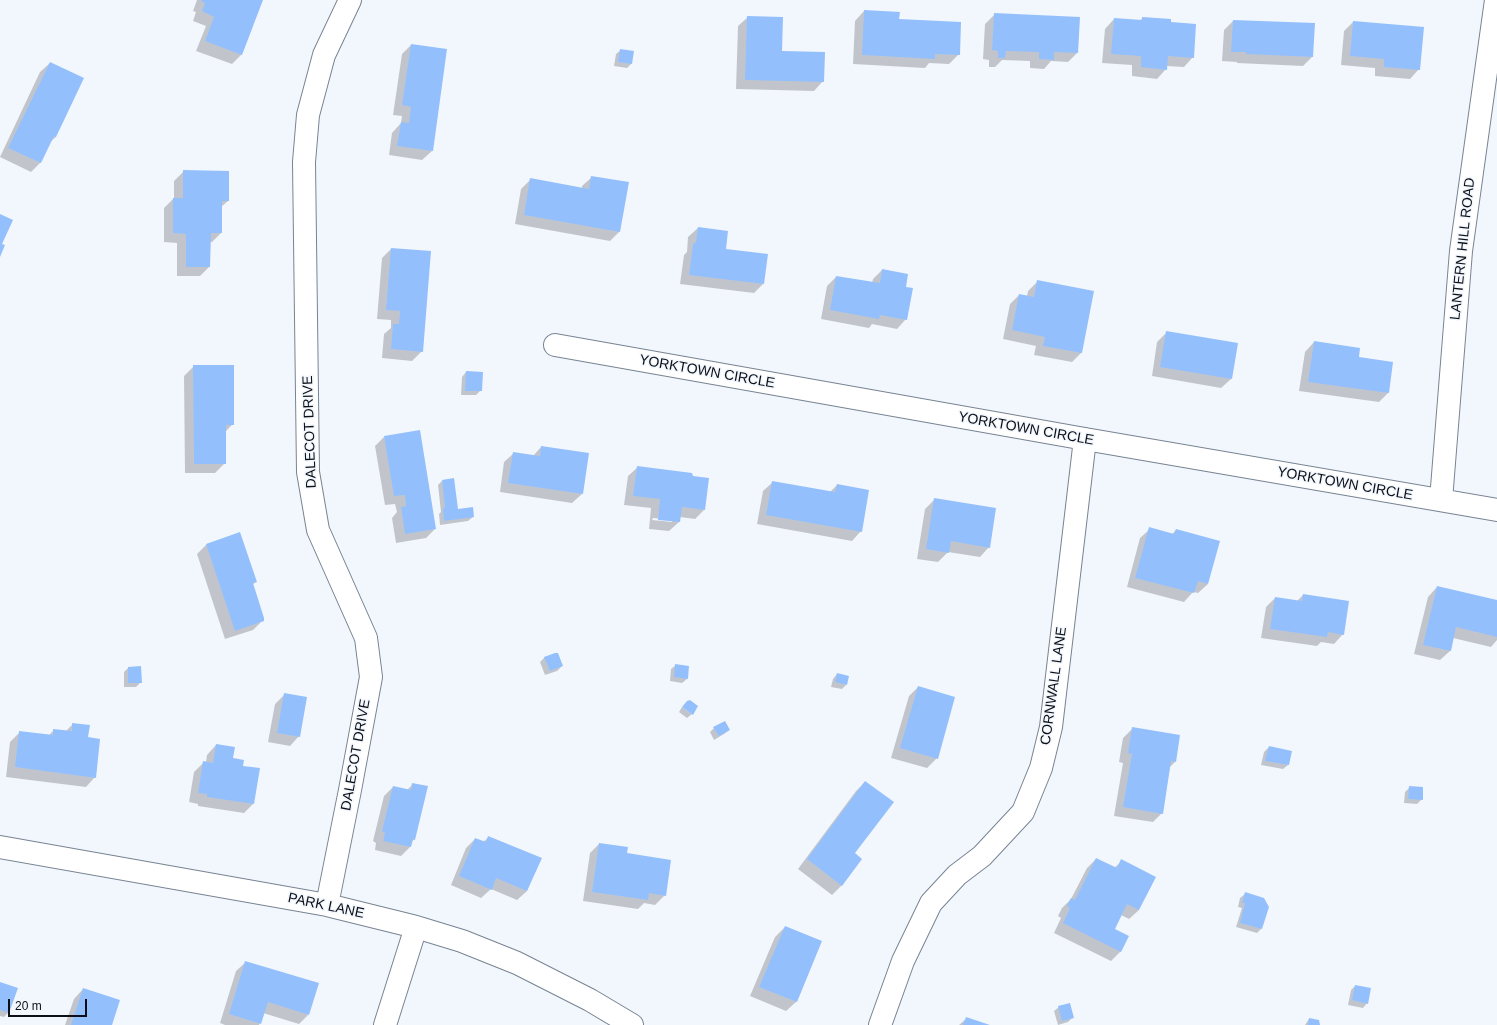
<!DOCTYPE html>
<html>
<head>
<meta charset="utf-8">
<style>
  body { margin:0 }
  #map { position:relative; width:1497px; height:1025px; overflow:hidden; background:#f2f7fe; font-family:Arial,sans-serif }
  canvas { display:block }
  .scale { position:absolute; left:8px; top:999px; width:79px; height:18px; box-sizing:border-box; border:2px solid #0c1016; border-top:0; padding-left:5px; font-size:12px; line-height:14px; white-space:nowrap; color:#0c1016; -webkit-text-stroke:3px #f2f7fe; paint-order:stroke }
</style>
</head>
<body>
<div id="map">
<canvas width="1497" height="1025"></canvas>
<div class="scale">20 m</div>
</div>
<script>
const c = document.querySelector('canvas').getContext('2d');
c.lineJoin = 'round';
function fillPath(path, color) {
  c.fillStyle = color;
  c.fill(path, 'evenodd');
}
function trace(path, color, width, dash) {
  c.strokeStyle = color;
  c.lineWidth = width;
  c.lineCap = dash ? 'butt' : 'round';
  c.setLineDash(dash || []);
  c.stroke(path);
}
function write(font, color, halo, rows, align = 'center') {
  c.font = font + ' Arial,sans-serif';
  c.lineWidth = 3;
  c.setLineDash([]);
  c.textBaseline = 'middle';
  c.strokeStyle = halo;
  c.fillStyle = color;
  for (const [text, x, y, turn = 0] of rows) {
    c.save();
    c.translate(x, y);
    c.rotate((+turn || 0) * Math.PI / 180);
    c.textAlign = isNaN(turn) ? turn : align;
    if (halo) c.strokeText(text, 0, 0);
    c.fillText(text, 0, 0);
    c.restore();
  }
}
const shadow = new Path2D(`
  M197 0H262L241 55 232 64 196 51 206 26 193 21 196 12 193 11Z
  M864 11 898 20 959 54 949 64 929 63 925 68 853 64 855 21Z
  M995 14 1077 53 1068 62 1051 61 1044 69 1030 68V61L1002 60 995 67H989V60L983 59 985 24Z
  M748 17 781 52 823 81 814 91 736 89 738 26Z
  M1143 18 1169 23 1193 57 1184 67 1166 66V69L1157 79 1132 76V65L1102 63 1105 29 1114 19 1139 21Z
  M1233 21 1312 57 1303 66 1237 63V62L1222 61 1224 30Z
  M1353 22 1419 69 1410 79 1375 76V68L1341 65 1344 31Z
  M411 45 432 151 422 160 389 155 392 133 401 123 402 116 393 115 402 54Z
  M621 50 632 63 627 68 614 66 616 54Z
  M50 63 56 137 50 142 40 163 31 172 0 157 40 72Z
  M184 171 228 201 221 207V233L212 242H210L209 267 200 276H177V243L164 242V208L174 198V181Z
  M592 177 619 232 610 241 515 224 521 189 531 179 582 189V186Z
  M698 228 725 250 763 284 754 293 680 284 684 255 687 252 688 237Z
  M391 249 422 351 412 361 382 358 384 334 391 328V320L377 319 382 258Z
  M882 270 905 288 906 319 897 329 872 324 869 328 821 319 827 286 836 277 872 283 873 279Z
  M1037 282 1093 292 1081 353 1072 362 1034 355 1036 346 1003 339 1010 304 1019 295 1027 296 1028 291Z
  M1167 332 1231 379 1221 388 1152 376 1157 342Z
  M1314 342 1358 358 1392 363 1388 393 1379 402 1299 391 1305 352Z
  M194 366 233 424 225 432V463L215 473H185L184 376Z
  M466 372 481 390 476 395H461L462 377Z
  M384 437 435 529 426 538 396 543 392 518 397 512 395 504 385 505 375 446Z
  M541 447 582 494 572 503 500 492 504 462 514 453 533 456Z
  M638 467 704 510 695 519 680 517 679 522 669 531 649 529 651 508 624 505 628 476ZM653 518 672 520V522L652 520Z
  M442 481 457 510 473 517 468 521 440 525 439 514 441 512 438 485Z
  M773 482 830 492 837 485 861 531 852 541 757 524 763 491Z
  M935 499 989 547 980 557 948 552 938 562 917 559 925 509Z
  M1150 529 1172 534 1176 530 1208 584 1198 593 1193 592 1184 602 1127 587 1140 538Z
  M240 534 256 582 252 585 263 620 253 630 225 639 197 554 206 545Z
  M1437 587 1497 602V640L1491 647 1453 638 1450 651 1440 660 1414 654 1428 597Z
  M1303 595 1343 634 1334 644 1321 642 1317 646 1261 638 1266 607 1275 598 1297 601Z
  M545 657 562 666 557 671 545 675 540 662Z
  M676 665 687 679 682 683 670 681 671 669Z
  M128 668 141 682 136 687H124V672Z
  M837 674 846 685 842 689 831 687 833 679Z
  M918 687 937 758 927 768 891 758 909 696Z
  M285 694 299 736 290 746 268 742 275 704Z
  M682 707 692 714 687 718 679 712Z
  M73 724 87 738 95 777 86 787 6 777 10 742 20 732 49 735 54 730 65 732Z
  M714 728 729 730 724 734 714 740 710 732Z
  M1133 728 1175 762 1170 767 1162 813 1153 822 1114 816 1123 763 1119 762 1123 738Z
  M216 745 242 767 253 804 244 813 198 806V804L189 802 194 772 204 762H206L207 755Z
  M1269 747 1288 765 1283 769 1261 765 1264 752Z
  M865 782 854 854 842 885 832 895 798 869 856 791Z
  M413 784 415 839 411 842 410 847 401 856 375 850 376 843 373 841 384 796 393 787 407 790Z
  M1410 787 1422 799 1417 804 1404 803 1405 792Z
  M489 837 540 858 527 891 517 900 491 889 481 898 451 885 466 848 475 839 483 842Z
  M599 844 626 854 665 895 655 905 644 903 638 909 583 901 590 853Z
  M1096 859 1114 868 1122 861 1139 910 1129 919 1121 915 1114 930 1121 951 1111 961 1054 933 1061 918 1058 916 1062 908 1071 899 1087 868Z
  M1245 894 1261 929 1257 933 1236 927 1242 908 1238 907 1240 898Z
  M785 927 820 942 796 1002 786 1011 750 996 775 937Z
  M246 962 308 1015 299 1024 263 1013 259 1025H225L220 1023 236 971Z
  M0 983 8 1013 4 1017 0 1016Z
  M1355 986 1367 1003 1363 1008 1348 1005 1351 990Z
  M83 989 111 1025H65L74 999Z
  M1059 1007 1073 1017 1068 1022 1058 1025 1054 1011Z
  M967 1018 987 1025H959Z
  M1309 1019 1319 1025H1305Z`);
const building = new Path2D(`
  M202 0H263L242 55 205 41 214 17 202 11 205 3 201 1Z
  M864 10 900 12 899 19 961 22 960 55 935 54V59L862 55Z
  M994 13 1080 17 1078 53 1054 52V60L1039 59V52L1006 51 1005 58H998V51L992 50Z
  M747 16 783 17 782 51 825 52 824 82 745 80Z
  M1142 17 1171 19V22L1196 24 1194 58 1168 56 1167 70 1141 67V56L1111 54 1114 18 1142 20Z
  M1233 20 1315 23 1313 57 1246 54V52H1231Z
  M1353 21 1424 27 1420 70 1384 67V59L1350 56Z
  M411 44 447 49 433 151 397 146 401 122 409 123 411 107 402 105Z
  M620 49 634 51 632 64 618 62Z
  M50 62 84 78 56 137 54 136 41 163 8 148Z
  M183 170 229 171V201H222V233H211L210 267H186V234L173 233V198H183Z
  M591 176 629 182 620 232 524 215 530 178 589 189Z
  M0 214 13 220 2 244 5 245 0 257Z
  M698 227 728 231 726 249 768 254 764 284 689 275 693 244 696 242Z
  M391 248 431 251 423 352 391 349 393 324H399L400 311 386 310Z
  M882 269 908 274 906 287 913 288 907 320 880 315 879 319 830 310 836 276 880 283Z
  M1037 280 1094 291 1082 353 1043 346 1045 337 1012 330 1019 294 1034 297Z
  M1166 331 1238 343 1232 379 1160 367Z
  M1314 341 1360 348 1359 357 1393 362 1389 393 1308 382Z
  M193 365H234V425H226V464H194Z
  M466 371 483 372 482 391H465Z
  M420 430 436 529 405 534 401 507 406 506 405 495 394 496 384 436Z
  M541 446 589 453 583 494 508 483 513 452 540 456Z
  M637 466 692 473 693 476 709 478 705 510 682 507 680 522 658 520 660 499 633 496Z
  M454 478 458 509 473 507 474 517 444 521 443 509 445 507 442 480Z
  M772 481 835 492 837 484 869 490 862 532 766 515Z
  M934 498 996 508 990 548 951 541 949 553 926 549Z
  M1149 527 1174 534 1176 529 1220 541 1208 584 1198 581 1194 593 1135 578Z
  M240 532 257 582 253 583 264 618V621L235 631 206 544Z
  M1437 586 1497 600V637L1456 627 1451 651 1423 645Z
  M1303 594 1349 601 1344 635 1328 632 1327 637 1270 629 1275 597 1302 601Z
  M555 653H558L563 666 550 671 544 657Z
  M675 664 689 666 688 679 674 677Z
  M141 666 142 683H128V667Z
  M837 673 849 676 847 685 835 682Z
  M918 686 955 697 938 759 900 748Z
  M284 693 307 697 300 737 277 733Z
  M690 700 698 706 693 715 682 707 687 701Z
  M725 721 730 730 719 736 713 727Z
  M72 723 90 725 88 737 100 739 96 778 15 767 19 731 53 735V729L72 731Z
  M1132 727 1180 735 1176 762 1171 761 1163 814 1123 807 1132 754 1128 753Z
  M216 744 235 747 233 758 244 760 243 766 260 768 254 804 207 797V794L198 793 203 761 213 763Z
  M1269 746 1292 751 1289 765 1265 761Z
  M865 781 894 802 855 853 862 859 842 886 807 859Z
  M412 783 428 786 415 840 413 839 411 847 383 841 385 833 382 831 393 786 411 790Z
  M1409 786 1423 787V800L1408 799Z
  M488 836 542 858 527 891 496 878 492 890 459 876 475 838 486 842Z
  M599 843 628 847 627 853 671 860 666 896 649 893 648 900 592 892Z
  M1096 858 1117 868 1121 859 1156 877 1139 910 1127 904 1115 929 1129 936 1121 952 1063 923 1070 908 1067 906 1071 898 1075 900Z
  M1245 892 1264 898 1269 907 1262 929 1240 923 1245 903H1242Z
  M785 926 822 941 797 1002 759 987Z
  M245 961 319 983 309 1015 268 1002 261 1024 229 1014Z
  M0 982 18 988 9 1013 0 1010Z
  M1355 985 1371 988 1368 1004 1352 1000Z
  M83 988 120 1000 112 1025H71Z
  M1070 1003 1074 1018 1062 1021 1058 1006Z
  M966 1017 990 1025H963Z
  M1309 1018 1319 1020 1320 1025H1308Z`);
const minor = new Path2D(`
  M555 345 1085 439 1497 510
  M1441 500 1461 251 1496 0
  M0 847 327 905 416 927 462 941 517 963 590 1000 632 1025
  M327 905 350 790 371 677 366 638 318 530 308 472 304 162 308 115 324 55 350 0
  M385 1025 416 927
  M880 1025 903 961 931 903 957 875 982 856 1023 812 1041 768 1051 727 1085 439`);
const streetNames = [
  ["LANTERN HILL ROAD",1463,249,-84],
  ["YORKTOWN CIRCLE",707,372,10],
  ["YORKTOWN CIRCLE",1026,429,10],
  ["DALECOT DRIVE",310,432,-92],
  ["YORKTOWN CIRCLE",1345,484,10],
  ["CORNWALL LANE",1054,686,-82],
  ["DALECOT DRIVE",356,755,-80],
  ["PARK LANE",326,906,12]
];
fillPath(shadow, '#0003');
fillPath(building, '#93bffc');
trace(minor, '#788493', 24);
trace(minor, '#fff', 22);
write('14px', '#0c1016', '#f2f7fe', streetNames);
</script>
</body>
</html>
